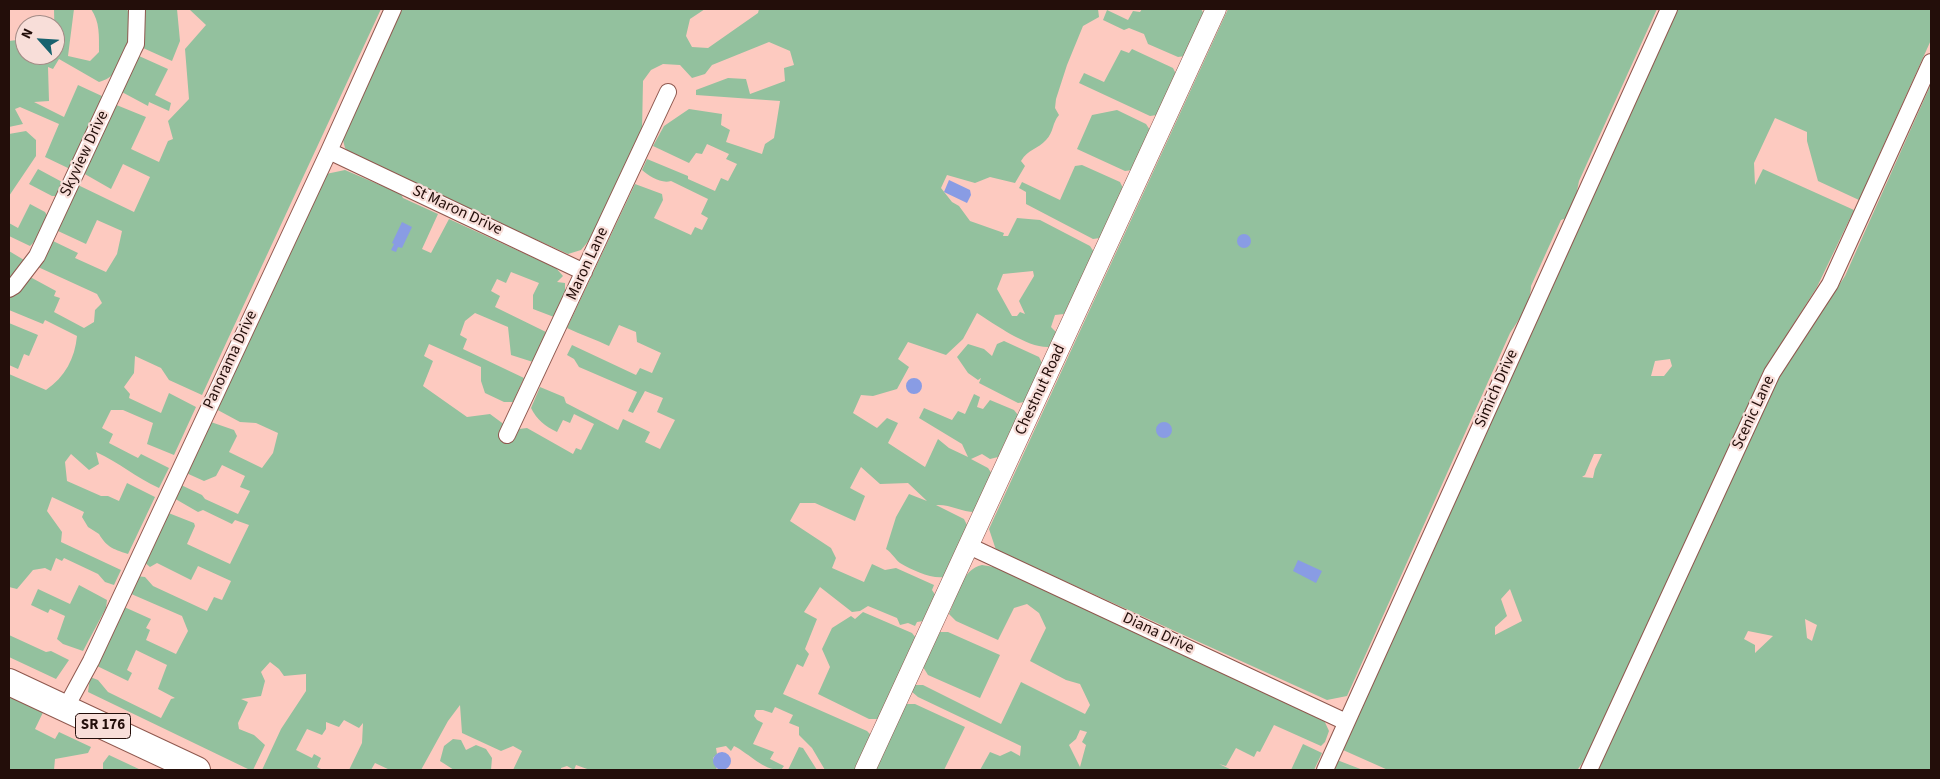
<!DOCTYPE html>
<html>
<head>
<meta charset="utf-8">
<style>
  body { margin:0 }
  #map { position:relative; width:1940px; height:779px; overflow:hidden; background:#fdcac0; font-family:"Source Sans 3",sans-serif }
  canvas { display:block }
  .frame { position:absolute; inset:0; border:10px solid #230e0a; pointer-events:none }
  .north { position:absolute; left:15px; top:15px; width:50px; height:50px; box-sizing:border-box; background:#f8ded9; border:1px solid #a38b86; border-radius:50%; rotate:296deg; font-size:14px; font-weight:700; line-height:20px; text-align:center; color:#230e0a }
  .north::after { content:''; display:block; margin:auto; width:18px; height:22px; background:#18626f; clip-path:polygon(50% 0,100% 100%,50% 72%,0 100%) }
</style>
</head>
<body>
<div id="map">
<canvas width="1940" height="779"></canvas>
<div class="frame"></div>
<div class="north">N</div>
</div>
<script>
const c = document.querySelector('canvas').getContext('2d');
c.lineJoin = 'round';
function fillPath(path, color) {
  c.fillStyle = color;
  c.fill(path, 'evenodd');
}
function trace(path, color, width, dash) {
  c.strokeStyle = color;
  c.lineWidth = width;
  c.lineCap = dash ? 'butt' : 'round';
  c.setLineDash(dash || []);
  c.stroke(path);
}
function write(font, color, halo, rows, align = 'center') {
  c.font = font + ' "Source Sans 3",sans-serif';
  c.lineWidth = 4.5;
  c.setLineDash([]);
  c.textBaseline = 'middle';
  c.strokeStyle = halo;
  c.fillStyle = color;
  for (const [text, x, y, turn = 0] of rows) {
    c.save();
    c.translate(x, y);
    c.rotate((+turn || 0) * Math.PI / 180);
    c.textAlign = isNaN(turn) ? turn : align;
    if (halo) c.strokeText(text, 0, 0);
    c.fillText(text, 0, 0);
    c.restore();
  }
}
const green = new Path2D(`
  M54 9H74L68 56 90 61 99 52C99 36 100 22 91 9H127L129 14C129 25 131 40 129 51 126 64 112 79 99 82L59 59 53 69 48 67 49 101 34 102 64 117 78 85 104 97 70 169 45 157 59 124 20 107 15 109 23 124 9 127V41L25 39V55H48L49 64 51 55H55Z
  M143 9H177L180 41 172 61 143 48Z
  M189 9H381L202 395 169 380 161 368 135 356 134 373 124 387 130 394 129 398 161 413 169 393 196 407 174 455 147 444 153 423 123 410H111L102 428 113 434 109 443 138 458 141 454 169 468 159 488C135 477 120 463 96 452L99 464 89 470 71 454 65 462 67 481 101 496H108L119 501 127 483 155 497 128 554C112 549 106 546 99 534L88 527 82 517 84 512 52 497 47 511 62 532 61 542 121 570 114 585 105 582 98 574 64 558 62 561 56 558 51 571 45 568 33 570 17 589 9 587V374L46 390C65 377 75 358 77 336L45 320 43 324 9 310V296L28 278H32L56 291 54 296 60 298 54 312 84 328 94 322 95 310 102 303 97 294 38 267 50 242 53 241 78 253 75 258 106 272 117 254 122 231 97 220 86 244 58 231 57 228 76 187 80 186 134 212 150 177 123 164 111 189 83 173 114 104 146 117 131 149 159 162 168 141 173 139 168 121 189 99 185 49 206 25Z
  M399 9H705L690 19 686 36 692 47 708 48 758 13 759 9H1098L1099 17 1083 26 1067 65 1056 99 1055 108 1059 115C1052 123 1054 132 1046 140 1038 149 1028 149 1021 161L1025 166 1015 183 990 177 975 183 947 175 941 188 952 202 959 206 970 221 1004 233 1003 236H1008L1017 218 1040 220 1090 246 1094 252 1064 314 1055 315 1051 327 1057 333 1050 347C1029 349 996 325 977 313L963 339 946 355 908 342 898 359 909 367 897 389 873 396 861 395 853 413 877 428 887 418 898 423 888 443 925 467 938 439 949 448 968 457 962 444 919 418 924 408 952 420 958 411 965 414 974 394 980 397 977 407 983 409 990 400 1014 410 1018 415 998 457 990 459 982 454 971 459 988 468 992 474 975 512C961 512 950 504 936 505L964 519 968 527 944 577C931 579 912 570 900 563 895 559 892 553 886 549L896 517 909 494 927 501 908 483 880 484 861 467 850 488 865 496 855 521 815 503H800L790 521 831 548 836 558 832 568 864 582 872 564 885 570 896 568 934 585 932 590 936 596 924 621 917 622 915 626 908 623 900 625 897 618 868 606 860 611 852 612 820 587 804 612 817 619 805 649 809 654 803 667 797 664 783 694 867 731 872 736 856 770H825L812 748 799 735V727L789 723 793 715 775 707 772 713 763 710H756L754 716 757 720 763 723 753 744 774 752 770 759 784 766 781 770C762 770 750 754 734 746L731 751 726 746 716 748 717 754 713 758 717 770H590L576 765 574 770 567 766 561 768V770H513L522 751 513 746 501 751 462 733 460 705 448 721 421 770H390L375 763 371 770H349L362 743 363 723 359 728 344 720 339 727 326 722V729L322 735 307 729 296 750 312 758 314 754 321 758 317 767 323 770H262L281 729 306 691V674L284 676 279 669 270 662 261 672 265 681 261 696 241 699 248 702 238 723 239 729 254 735 265 745 253 770H250L88 692 90 677 98 680 108 692 161 718 171 699 175 698 158 689 167 665 136 650 127 670 132 673 128 681 95 665 122 606 151 619 146 628 150 630 146 640 176 654 188 631 182 616 129 593 136 576 145 577 153 586 207 611 214 597 222 600 231 581 198 566 191 580 157 563 150 567 143 561 166 512 194 523 195 526 187 544 230 564 249 525 235 520 232 524 203 510 198 512 172 497 179 484 202 495 205 499 238 514 250 491 240 487 245 476 222 465 216 476 204 481 184 472 208 421 234 430 237 436 229 452 262 468 273 453 278 433 256 423 240 422 214 408 326 174 345 170 401 194 403 198 438 214 422 249 431 253 449 219 556 268 563 276 557 282 565 283V292L554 317 533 309V295L539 283 511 272 506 283 497 279 491 291 500 296 495 307 546 332 533 362 511 355 508 327 475 313 465 321 460 335 467 339 463 349 524 378 513 402H504L485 393 481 381V367L429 344 424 356 433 361 423 386 467 417 490 414 517 434 519 429 527 428 573 454 576 448 581 450 594 424 574 414 570 423 563 420 557 432C545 426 537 420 531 408L540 387 564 397 566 403 618 430 623 419 650 432 645 442 660 449 675 420 657 412 663 398 645 391 633 413 628 411 637 392 579 367 574 359 567 355 572 345 636 375 640 368 652 373 661 353 637 342 636 332 619 325 609 346C595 339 581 335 567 328L635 184 662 194 663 200 654 218 691 235 695 227 702 230 708 218 701 214 708 199 671 181C661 184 649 176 642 170L647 159 688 176V179L715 191 721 178 728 181 737 164 726 159 729 154 707 144 702 154 696 153 689 163 653 146 664 126 689 109 722 114 721 125 730 130 726 142 762 154 765 144 774 138 780 101 696 95V90L728 78 746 79 750 94 785 81 784 68 794 65 790 51 769 42 712 65 705 74 692 78 680 65 663 64 651 70 643 81 642 131 592 237 581 250 568 254 352 156 345 148 342 136ZM1033 271 1034 276 1019 301 1025 314 1020 312 1017 316H1012L997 289 1003 274Z
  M1142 9H1201L1204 14 1185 56 1178 57 1148 44 1144 34 1129 28 1124 30 1103 20 1107 10 1128 20 1133 11 1140 12Z
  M1228 9H1657L1579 181 1572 216 1561 220 1531 286C1531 302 1519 320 1510 333L1347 696 1327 700 996 550 989 529Z
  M1677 9H1931V40L1859 200 1818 181 1807 141V132L1775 118 1754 163 1755 185 1763 169 1854 210 1817 287 1763 372 1590 752 1578 769 1388 770 1343 750ZM1670 359 1672 366 1664 376H1651L1655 361ZM1594 454H1602L1595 469 1593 478 1582 477 1585 475ZM1510 589 1522 621 1495 635V627L1507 616 1501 599Z
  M1132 49 1173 68 1176 74 1157 115 1150 116 1079 83 1084 73 1104 82 1121 50 1129 53Z
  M139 56 168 69 155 95 171 103 169 111 149 102 148 106 120 91 135 57Z
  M1931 84V770H1598L1779 377 1845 276ZM1805 619 1817 625 1812 641 1807 638ZM1748 631 1773 636 1755 653V645L1744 639Z
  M1117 110 1146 124 1150 130 1133 170 1125 171 1077 149 1092 115Z
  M26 131 36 140V156L9 196V134Z
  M1082 165 1120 182 1123 188 1100 238 1093 239 1026 204V192L1019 188 1022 182 1060 200 1075 166Z
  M38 169 64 183 57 196H52L29 184Z
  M30 204 45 212 48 217 37 239 30 246 9 236V223L18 228Z
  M9 251 24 260 19 270 9 279Z
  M9 323 38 335 29 356 24 354 18 369 9 365Z
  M1004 341 1039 357 1043 365 1025 402 1018 403 979 383 981 378 978 380 968 373 957 357 968 344 984 349 992 356 997 344Z
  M982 565 994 567 1323 718 1329 731 1325 742 1321 746 1274 725 1260 752 1257 751 1254 757 1236 748 1226 766 1219 764 1232 770H980L990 752 1000 756 1011 751 1020 756 1021 746 918 697 911 691 915 685H923L1001 724 1021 682 1085 714 1090 705 1080 684 1066 680 1030 661 1046 628 1039 613 1027 604 1014 608 998 640 956 621 949 614C957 596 962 569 982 565ZM1080 730 1087 732 1082 742 1086 745 1080 767 1069 745 1076 739Z
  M79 585 107 600 106 608 83 651 63 644 57 639 65 616 50 609 48 613 31 605 38 589 70 604Z
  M863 612 912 633 916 638 879 719H869L818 694 830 667 822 649 832 628 851 616 855 619Z
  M940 632H948L1000 655 980 698 928 675 923 667Z
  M9 635 46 652 51 651 69 660 56 679 9 657Z
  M9 682 49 700 35 729 55 739 59 732 91 747 88 753 55 759 54 770H9Z
  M906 704H915L965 727 944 770H875Z
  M453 739 461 740 466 750 476 745 486 749 492 758 491 770H454L440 761 444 746Z
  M1303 744 1322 753 1314 770H1291Z
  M799 747 803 748 817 770H788Z
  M109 755 141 770H103V763Z
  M1337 760 1363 770H1333Z`);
const water = new Path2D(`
  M949 180 970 190 971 195 967 203 944 192Z
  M402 222 412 227 402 248 398 247 396 252 391 250 394 244 392 243Z
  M1237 241a7 7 0 1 1 14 0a7 7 0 1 1-14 0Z
  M906 386a8 8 0 1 1 16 0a8 8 0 1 1-16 0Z
  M1156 430a8 8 0 1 1 16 0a8 8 0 1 1-16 0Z
  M1298 560 1322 571 1316 583 1293 571Z
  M713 761a9 9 0 1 1 18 0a9 9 0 1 1-18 0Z`);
const minor = new Path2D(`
  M329 151 584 272
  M9 289 14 286 37 256 133 50 136 44 137 9
  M507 435 668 92
  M969 546 1346 722
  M65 709 91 661 329 151 393 9
  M1325 770 1669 9
  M1589 770 1772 373 1830 284 1931 62`);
const tertiary = new Path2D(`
  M865 770 1216 9`);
const primary = new Path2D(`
  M9 682 197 770`);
const shields = [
  [103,726,55]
];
const shieldNames = [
  ["SR 176",103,726]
];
const streetNames = [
  ["Skyview Drive",85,154,-65],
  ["St Maron Drive",457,211,25],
  ["Maron Lane",588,264,-65],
  ["Panorama Drive",231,360,-65],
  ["Simich Drive",1497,389,-66],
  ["Chestnut Road",1041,390,-65],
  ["Scenic Lane",1754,413,-65],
  ["Diana Drive",1158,634,25]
];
fillPath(green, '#93c19e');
fillPath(water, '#899ce4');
trace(minor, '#8f584e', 18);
trace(tertiary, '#8f584e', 21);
trace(primary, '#8f584e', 28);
trace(minor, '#fff', 16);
trace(tertiary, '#fff', 20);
trace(primary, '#fff', 26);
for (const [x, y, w] of shields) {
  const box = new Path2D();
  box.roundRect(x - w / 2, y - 12.5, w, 25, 4);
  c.fillStyle = '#f8ded9';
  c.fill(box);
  trace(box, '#230e0a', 1);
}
write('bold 15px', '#230e0a', null, shieldNames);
write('16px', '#230e0a', '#f8ded9', streetNames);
</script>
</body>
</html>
